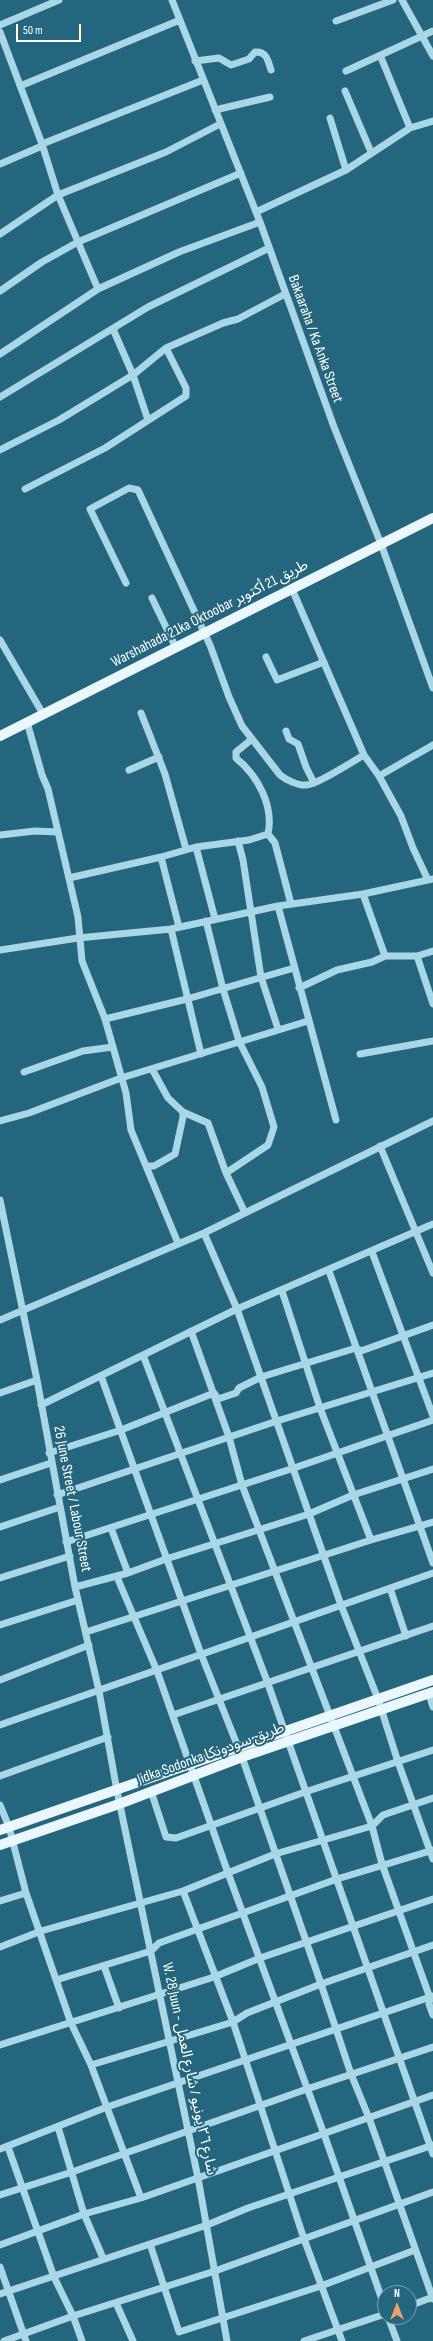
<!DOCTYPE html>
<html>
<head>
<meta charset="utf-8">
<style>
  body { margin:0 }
  #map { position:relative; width:433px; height:2341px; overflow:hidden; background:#24667d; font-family:"Sofia Sans Condensed",sans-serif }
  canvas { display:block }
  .north { position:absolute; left:377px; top:2285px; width:40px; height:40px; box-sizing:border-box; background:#24667d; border:1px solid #7ca3b1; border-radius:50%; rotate:0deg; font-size:11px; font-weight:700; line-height:16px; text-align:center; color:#fff }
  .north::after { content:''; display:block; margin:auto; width:14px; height:18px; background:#efa16d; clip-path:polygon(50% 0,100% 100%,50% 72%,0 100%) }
  .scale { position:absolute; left:16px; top:24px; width:65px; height:18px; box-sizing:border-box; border:2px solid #fff; border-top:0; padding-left:5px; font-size:12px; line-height:14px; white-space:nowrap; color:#fff; -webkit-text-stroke:3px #24667d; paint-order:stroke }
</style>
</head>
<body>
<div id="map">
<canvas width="433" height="2341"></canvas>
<div class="north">N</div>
<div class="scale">50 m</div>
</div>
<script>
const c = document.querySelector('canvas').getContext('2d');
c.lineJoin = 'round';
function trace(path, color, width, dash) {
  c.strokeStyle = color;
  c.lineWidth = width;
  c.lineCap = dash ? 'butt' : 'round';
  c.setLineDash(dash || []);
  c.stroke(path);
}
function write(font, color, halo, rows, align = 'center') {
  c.font = font + ' "Sofia Sans Condensed","Noto Sans Arabic",sans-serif';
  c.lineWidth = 4;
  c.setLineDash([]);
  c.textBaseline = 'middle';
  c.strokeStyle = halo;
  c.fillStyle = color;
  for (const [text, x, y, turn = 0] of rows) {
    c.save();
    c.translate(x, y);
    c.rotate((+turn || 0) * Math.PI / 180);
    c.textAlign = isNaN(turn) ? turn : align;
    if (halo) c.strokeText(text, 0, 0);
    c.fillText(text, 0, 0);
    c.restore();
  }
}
const minor = new Path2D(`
  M172 0 260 222 334 427 381 544 433 688
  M402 0 433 56
  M336 21 393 0
  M0 25 59 0
  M0 32 42 144 58 195 98 289
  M380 55 410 128
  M195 61 219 58 231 65 249 59 255 52C267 51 268 61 271 70
  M346 71 433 31
  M20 86 180 20
  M345 91 371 152
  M215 110 270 97
  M330 118 346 170
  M42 144 203 80
  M0 164 42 146
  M256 212 346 170 410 128 433 121
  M0 234 58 195 166 152 220 124
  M0 291 42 262 78 242 241 173
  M113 329 133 375 148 420
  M0 354 98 289 179 252 260 222
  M0 397 148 307 269 248
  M0 450 59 420 133 375 166 348 223 323 238 319 285 294
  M25 489 105 448 186 396V388L166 348
  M126 583 90 509 129 488 138 490 210 645 229 697 242 726 280 775C286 780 299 786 306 785 317 785 353 761 364 755
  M292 589 364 755 379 776 401 816 413 848 428 880
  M152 598 176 648
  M0 640 43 714
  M266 657 277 680 324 662
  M141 713 165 774 186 849
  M27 722 42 775 48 789 78 917 82 961 105 1019 126 1093 131 1130 178 1243
  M286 731 289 739 298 744 306 767 314 783
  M252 739 236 752V758C258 776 274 806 268 834L275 843 291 904
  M129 770 159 757
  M379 776 433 745
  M0 835 35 831 58 832
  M238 841 243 860 261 977 278 1029
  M196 847 215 919
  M161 857 179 927
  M69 878 161 857 196 847 249 840 268 834
  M363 894 385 956
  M278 906 336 1120
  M206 921 223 989 239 1041 262 1087 274 1127 268 1145 226 1173
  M171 929 201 1054
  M0 950 78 938 171 929 278 906 363 894 433 879
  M417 956 433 1004
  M299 988 337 970 372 962 385 956H417L433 951
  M105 1019 187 999 294 968
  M360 1054 433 1041
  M24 1072 83 1051 113 1047
  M183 1112 208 1123 226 1173 245 1213
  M0 1121 29 1113 121 1078 308 1021
  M380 1146 433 1273
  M147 1166H154L175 1154 183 1117V1112L168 1098 152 1069
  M0 1200 37 1380 75 1587 99 1691 117 1791 198 2178 227 2341
  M204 1233 237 1309 341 1605 378 1699 398 1762 433 1859
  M372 1252 433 1416
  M329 1271 433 1563
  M282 1291 320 1408 371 1540
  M0 1320 204 1233 433 1121
  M191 1331 229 1437 242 1485 372 1826 382 1864 430 1998 429 2004 433 2015
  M143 1355 267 1681 433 2154
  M101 1376 201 1654 238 1747
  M0 1393 37 1380
  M41 1405 237 1309 433 1224
  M49 1453 121 1430 214 1393 218 1399 236 1393 239 1388 261 1377 356 1348 361 1351 433 1325
  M0 1480 51 1463
  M57 1495 277 1421 433 1373
  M0 1527 60 1507
  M111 1528 128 1573
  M66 1542 294 1468 433 1420
  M117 1577 157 1671 228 1873 324 2134 385 2308
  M0 1578 70 1556
  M75 1587 128 1573 166 1559 309 1514 353 1495 433 1469
  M390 1588 406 1636
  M0 1625 78 1600
  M86 1632 371 1540 433 1522
  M0 1680 89 1645
  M429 1694 433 1707
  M173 1715 433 1626
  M0 1725 433 1573
  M242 1757 321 1984 351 2074 369 2118 433 2299
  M0 1776 108 1737
  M151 1791 166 1837 176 1838 305 1792 433 1750
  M0 1805 9 1827 26 1893 71 2023 91 2065 141 2198
  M183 1891 233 2022 304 2239 342 2341
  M0 1901 26 1893
  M0 1947 41 1931 183 1891 275 1854 372 1826 383 1815 433 1798
  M104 1966 119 2008
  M56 1980 151 1951 159 1943 337 1879 433 1850
  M0 2045 214 1977 260 1958 433 1899
  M91 2065 233 2022 247 2013 321 1984 433 1945
  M58 2127 84 2214 103 2258
  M8 2147 54 2277 73 2316 82 2341
  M0 2149 107 2107 433 1996
  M0 2195 72 2172 307 2089 433 2047
  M150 2244 179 2332 321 2286 415 2250
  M0 2245 84 2214 141 2198 433 2095
  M0 2267 26 2341
  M0 2294 207 2225 248 2208 433 2145
  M116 2303 133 2341
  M409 2306 433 2297
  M388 2317 397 2341
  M4 2341 73 2316 215 2271 433 2192
  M304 2341 385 2314`);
const major = new Path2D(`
  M0 736 433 518
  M0 1830 433 1680
  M0 1845 119 1804 242 1757 433 1692`);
const streetNames = [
  ["Bakaaraha / Ka Anka Street",315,339,70],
  ["Warshahada 21ka Oktoobar طريق 21 أكتوبر",210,614,-27],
  ["26 June Street / Labour Street",72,1499,79],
  ["Jidka Sodonka طريق سودونكا",211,1754,-20],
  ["W. 28 Juun - شارع ٢٦ يونيو / شارع العمل",189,2069,78]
];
trace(minor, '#a9d7e5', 7);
trace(major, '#eaf7fd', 10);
write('15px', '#fff', '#24667d', streetNames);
</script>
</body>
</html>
